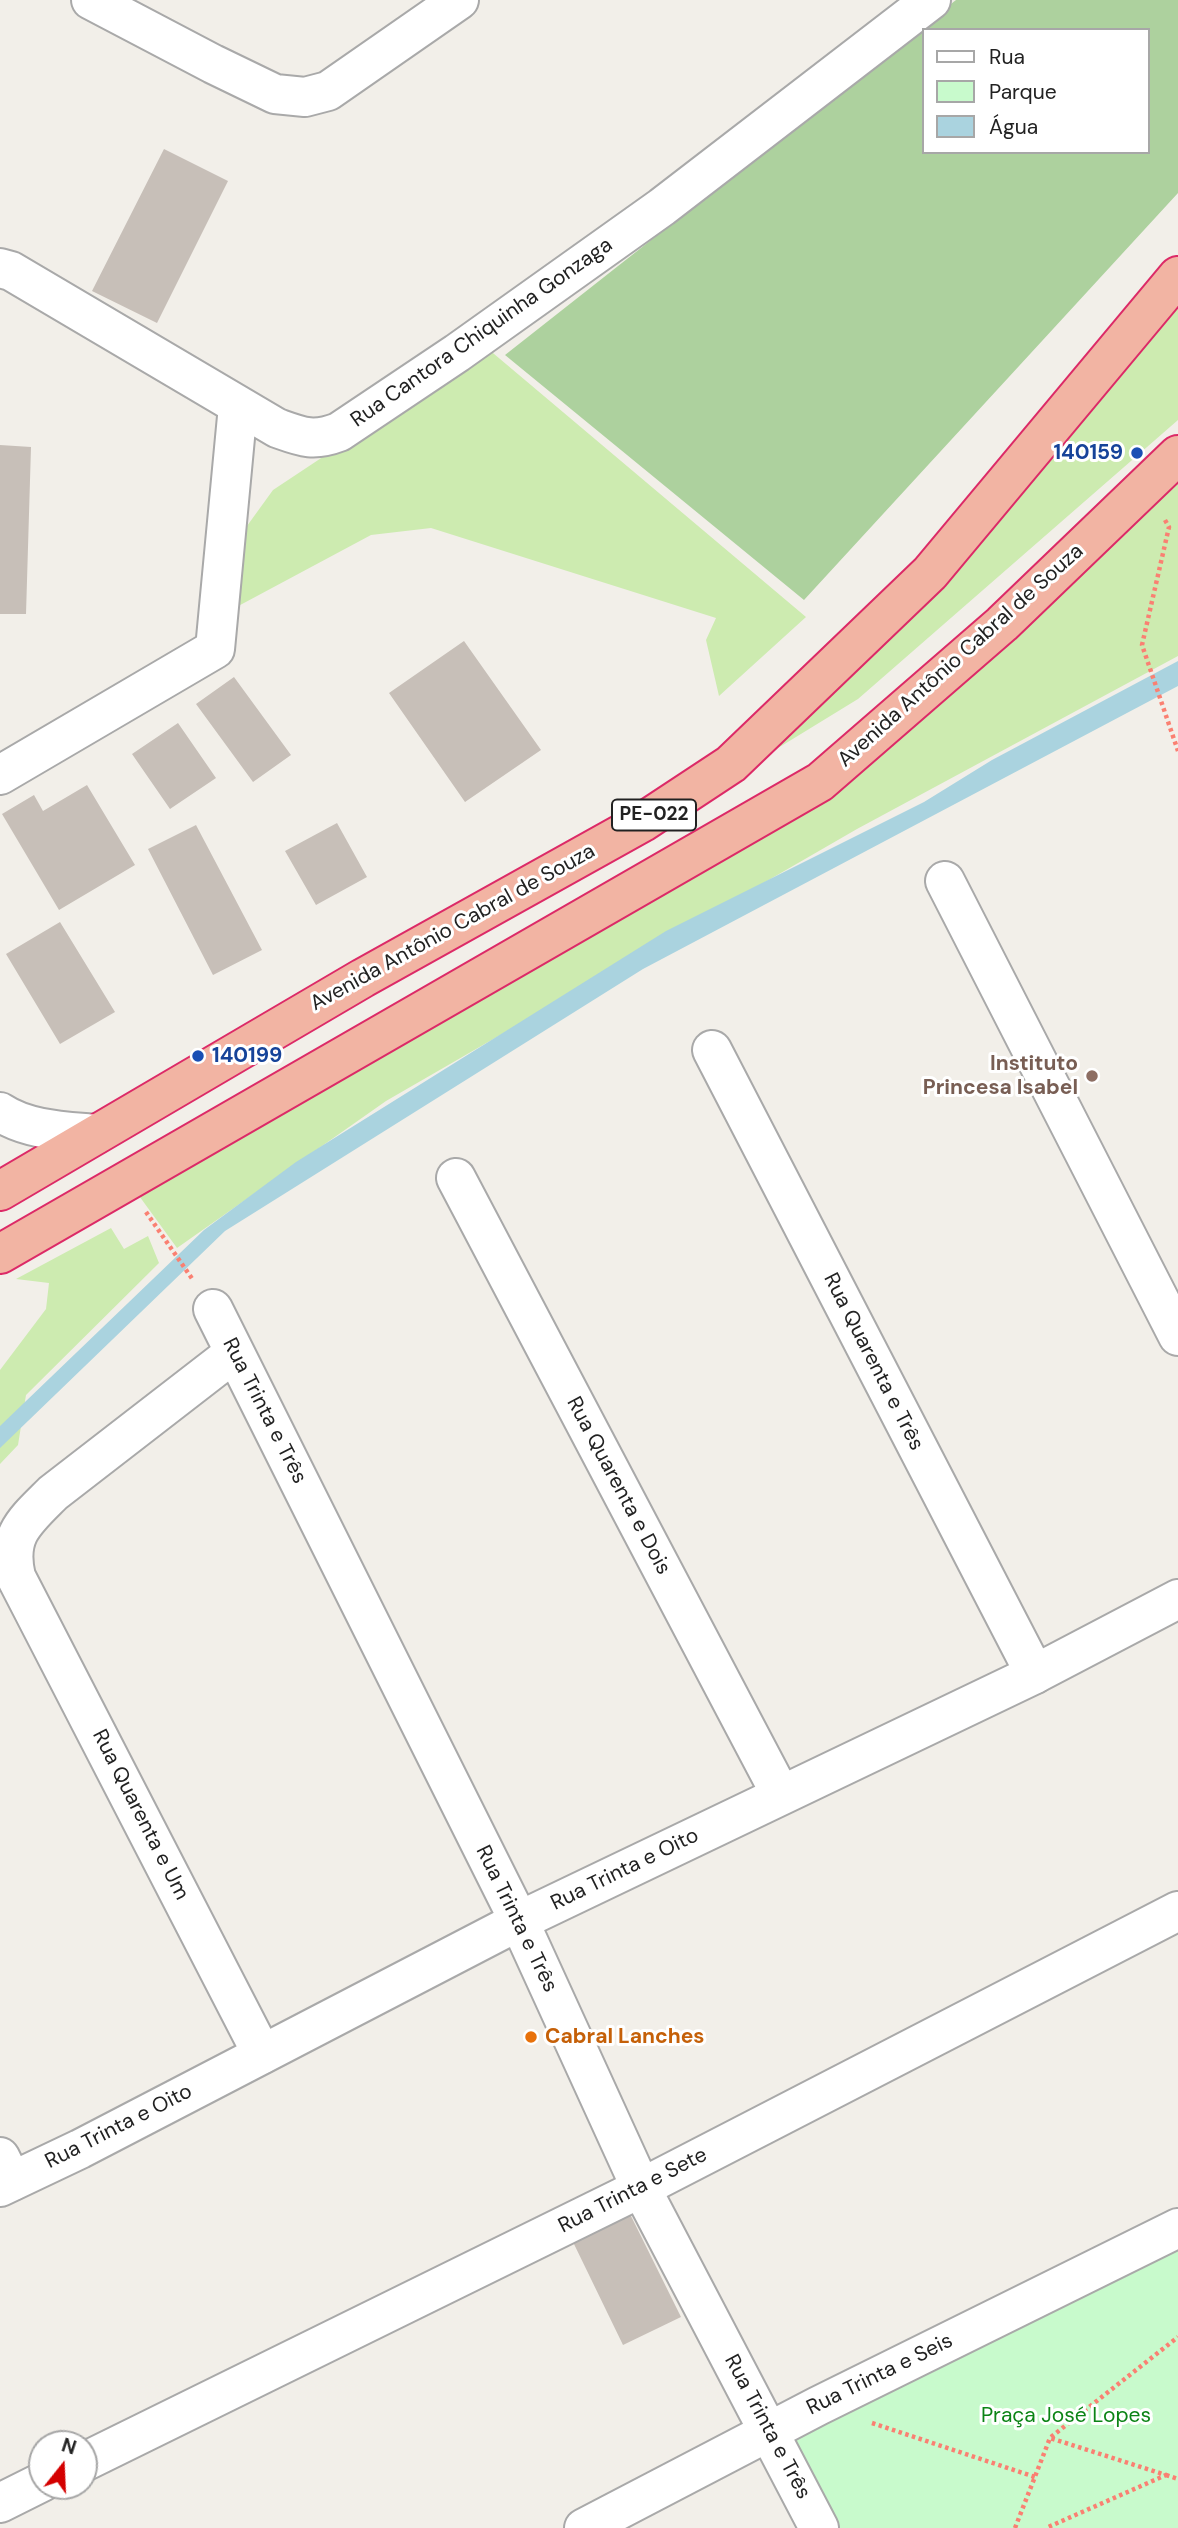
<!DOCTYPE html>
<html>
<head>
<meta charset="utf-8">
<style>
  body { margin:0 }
  #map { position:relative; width:1178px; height:2528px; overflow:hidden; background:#f2efe9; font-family:"DM Sans",sans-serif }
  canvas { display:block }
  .legend { position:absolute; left:922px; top:28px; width:228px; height:126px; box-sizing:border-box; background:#fff; border:2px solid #a7a7a7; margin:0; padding:9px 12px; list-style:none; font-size:21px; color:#222 }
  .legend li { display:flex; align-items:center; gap:14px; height:35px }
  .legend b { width:35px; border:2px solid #a7a7a7 }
  .north { position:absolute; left:28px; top:2430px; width:70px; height:70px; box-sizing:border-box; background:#fff; border:2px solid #a7a7a7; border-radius:50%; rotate:18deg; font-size:19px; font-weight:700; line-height:28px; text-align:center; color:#222 }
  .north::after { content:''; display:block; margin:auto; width:24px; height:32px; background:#d40000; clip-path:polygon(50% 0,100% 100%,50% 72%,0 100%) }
</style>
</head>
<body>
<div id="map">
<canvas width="1178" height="2528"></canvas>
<ul class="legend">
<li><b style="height:9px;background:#fff"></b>Rua</li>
<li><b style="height:19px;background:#c8facc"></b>Parque</li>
<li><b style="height:19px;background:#aad3df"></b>Água</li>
</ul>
<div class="north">N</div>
</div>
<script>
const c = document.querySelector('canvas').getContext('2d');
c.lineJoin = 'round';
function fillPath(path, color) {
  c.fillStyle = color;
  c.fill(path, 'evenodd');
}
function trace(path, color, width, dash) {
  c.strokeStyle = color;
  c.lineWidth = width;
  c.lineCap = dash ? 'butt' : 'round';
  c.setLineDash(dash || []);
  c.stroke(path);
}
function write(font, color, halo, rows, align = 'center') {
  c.font = font + ' "DM Sans",sans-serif';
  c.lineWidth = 6;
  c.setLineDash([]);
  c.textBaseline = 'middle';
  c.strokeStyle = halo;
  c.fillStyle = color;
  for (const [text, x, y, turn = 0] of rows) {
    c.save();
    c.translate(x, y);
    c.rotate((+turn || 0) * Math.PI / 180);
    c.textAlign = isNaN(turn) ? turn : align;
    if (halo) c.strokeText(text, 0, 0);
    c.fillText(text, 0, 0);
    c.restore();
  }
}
const grass = new Path2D(`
  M1178 271V420L858 699 765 756Z
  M487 348 806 617 719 696 706 640 716 618 431 528 371 535 229 611 239 537 273 490Z
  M1178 468V656L857 829 386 1101 177 1248 137 1193 823 794Z
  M111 1228 124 1249 148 1236 159 1263 26 1395 18 1445 0 1464V1370L46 1309 49 1283 16 1279Z`);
const forest = new Path2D(`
  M956 0H1178V193L804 600 505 355ZM924 30H1148V152H924Z`);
const park = new Path2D(`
  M1178 2234V2528H816L770 2439Z`);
const water = new Path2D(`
  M1178 661V686L643 969 225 1231 0 1448V1426L204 1230 296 1162 666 931 924 802 992 760Z`);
const building = new Path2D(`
  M164 149 228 181 157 323 92 291Z
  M0 445 31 447 26 614H0Z
  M464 641 541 750 465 802 389 693Z
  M234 677 291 755 253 782 196 704Z
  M178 723 216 778 170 809 132 754Z
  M87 785 135 865 59 910 2 814 34 795 43 811Z
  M337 823 367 877 316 905 285 851Z
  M196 825 262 950 213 975 148 849Z
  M60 922 115 1012 60 1044 6 954Z
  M630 2214 681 2317 623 2345 573 2242Z`);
const path = new Path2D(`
  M1165 520 1169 527 1142 645 1178 751
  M146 1212 193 1280
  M872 2423 1035 2477
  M1051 2437 1178 2337
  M1166 2475 1178 2479
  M1015 2528 1050 2438 1166 2475 1046 2528`);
const minor = new Path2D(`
  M91 0 213 64 275 94 305 97 328 91 459 0
  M0 268 11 271 277 428C302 437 313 442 339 432L457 353 662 207 931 0
  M0 775 215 649 238 406
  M945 881 1178 1336
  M712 1050 1035 1674
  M456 1178 781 1795
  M213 1309 519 1921
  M234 1353 53 1493C25 1521 6 1535 16 1577L262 2054
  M0 2157 12 2181
  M84 2462 641 2188 1178 1911
  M0 2503 42 2482
  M584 2528 818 2406 1178 2228`);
const tertiary = new Path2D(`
  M0 1112C27 1130 64 1131 96 1134
  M519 1921 641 2188 819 2528
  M0 2187 80 2149 519 1921 1035 1674 1178 1599`);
const trunk = new Path2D(`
  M0 1191 363 978 643 822 731 764 930 573 1178 276
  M0 1254 820 782 1002 624 1178 455`);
const markers = [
  [1137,453,7,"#1a4fb4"],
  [198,1056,7,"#1a4fb4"],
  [1092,1076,7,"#8d6e63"],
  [531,2037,7,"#e8710a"]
];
const shields = [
  [654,815,84]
];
const shieldNames = [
  ["PE-022",654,815]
];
const streetNames = [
  ["Rua Cantora Chiquinha Gonzaga",482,333,-35],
  ["Avenida Antônio Cabral de Souza",961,656,-42],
  ["Avenida Antônio Cabral de Souza",453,928,-29],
  ["Rua Quarenta e Três",873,1362,63],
  ["Rua Trinta e Três",264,1411,63],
  ["Rua Quarenta e Dois",618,1486,62],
  ["Rua Quarenta e Um",140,1815,63],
  ["Rua Trinta e Oito",625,1870,-26],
  ["Rua Trinta e Três",516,1919,64],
  ["Rua Trinta e Oito",119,2127,-27],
  ["Rua Trinta e Sete",633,2191,-27],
  ["Rua Trinta e Seis",880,2375,-26],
  ["Rua Trinta e Três",767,2427,62]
];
const transitNames = [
  ["140159",1123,453],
  ["140199",212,1056,"left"]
];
const educationNames = [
  ["Instituto",1078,1064],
  ["Princesa Isabel",1078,1088]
];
const foodNames = [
  ["Cabral Lanches",545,2037]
];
const parkNames = [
  ["Praça José Lopes",1066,2416]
];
fillPath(grass, '#cdebb0');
fillPath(forest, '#add19e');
fillPath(park, '#c8facc');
fillPath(water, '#aad3df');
fillPath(building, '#c7bfb8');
trace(minor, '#a9a9a9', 42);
trace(tertiary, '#a9a9a9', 42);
trace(trunk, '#dc2a67', 42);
trace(path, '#fa8072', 4.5, [3.5, 3.5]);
trace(minor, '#fff', 38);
trace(tertiary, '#fff', 38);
trace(trunk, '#f2b4a3', 38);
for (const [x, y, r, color] of markers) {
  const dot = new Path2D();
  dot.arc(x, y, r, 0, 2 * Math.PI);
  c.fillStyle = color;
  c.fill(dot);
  trace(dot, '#fff', 2.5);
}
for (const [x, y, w] of shields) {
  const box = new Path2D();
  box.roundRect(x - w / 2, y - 15.5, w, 31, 5);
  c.fillStyle = '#fff';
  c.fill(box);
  trace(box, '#222', 2);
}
write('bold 19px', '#222', null, shieldNames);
write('21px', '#222', '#fff', streetNames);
write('bold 21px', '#164399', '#fff', transitNames, 'right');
write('bold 21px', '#785e54', '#fff', educationNames, 'right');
write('bold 21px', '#c56008', '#fff', foodNames, 'left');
write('21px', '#0c8416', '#fff', parkNames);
</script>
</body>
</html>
